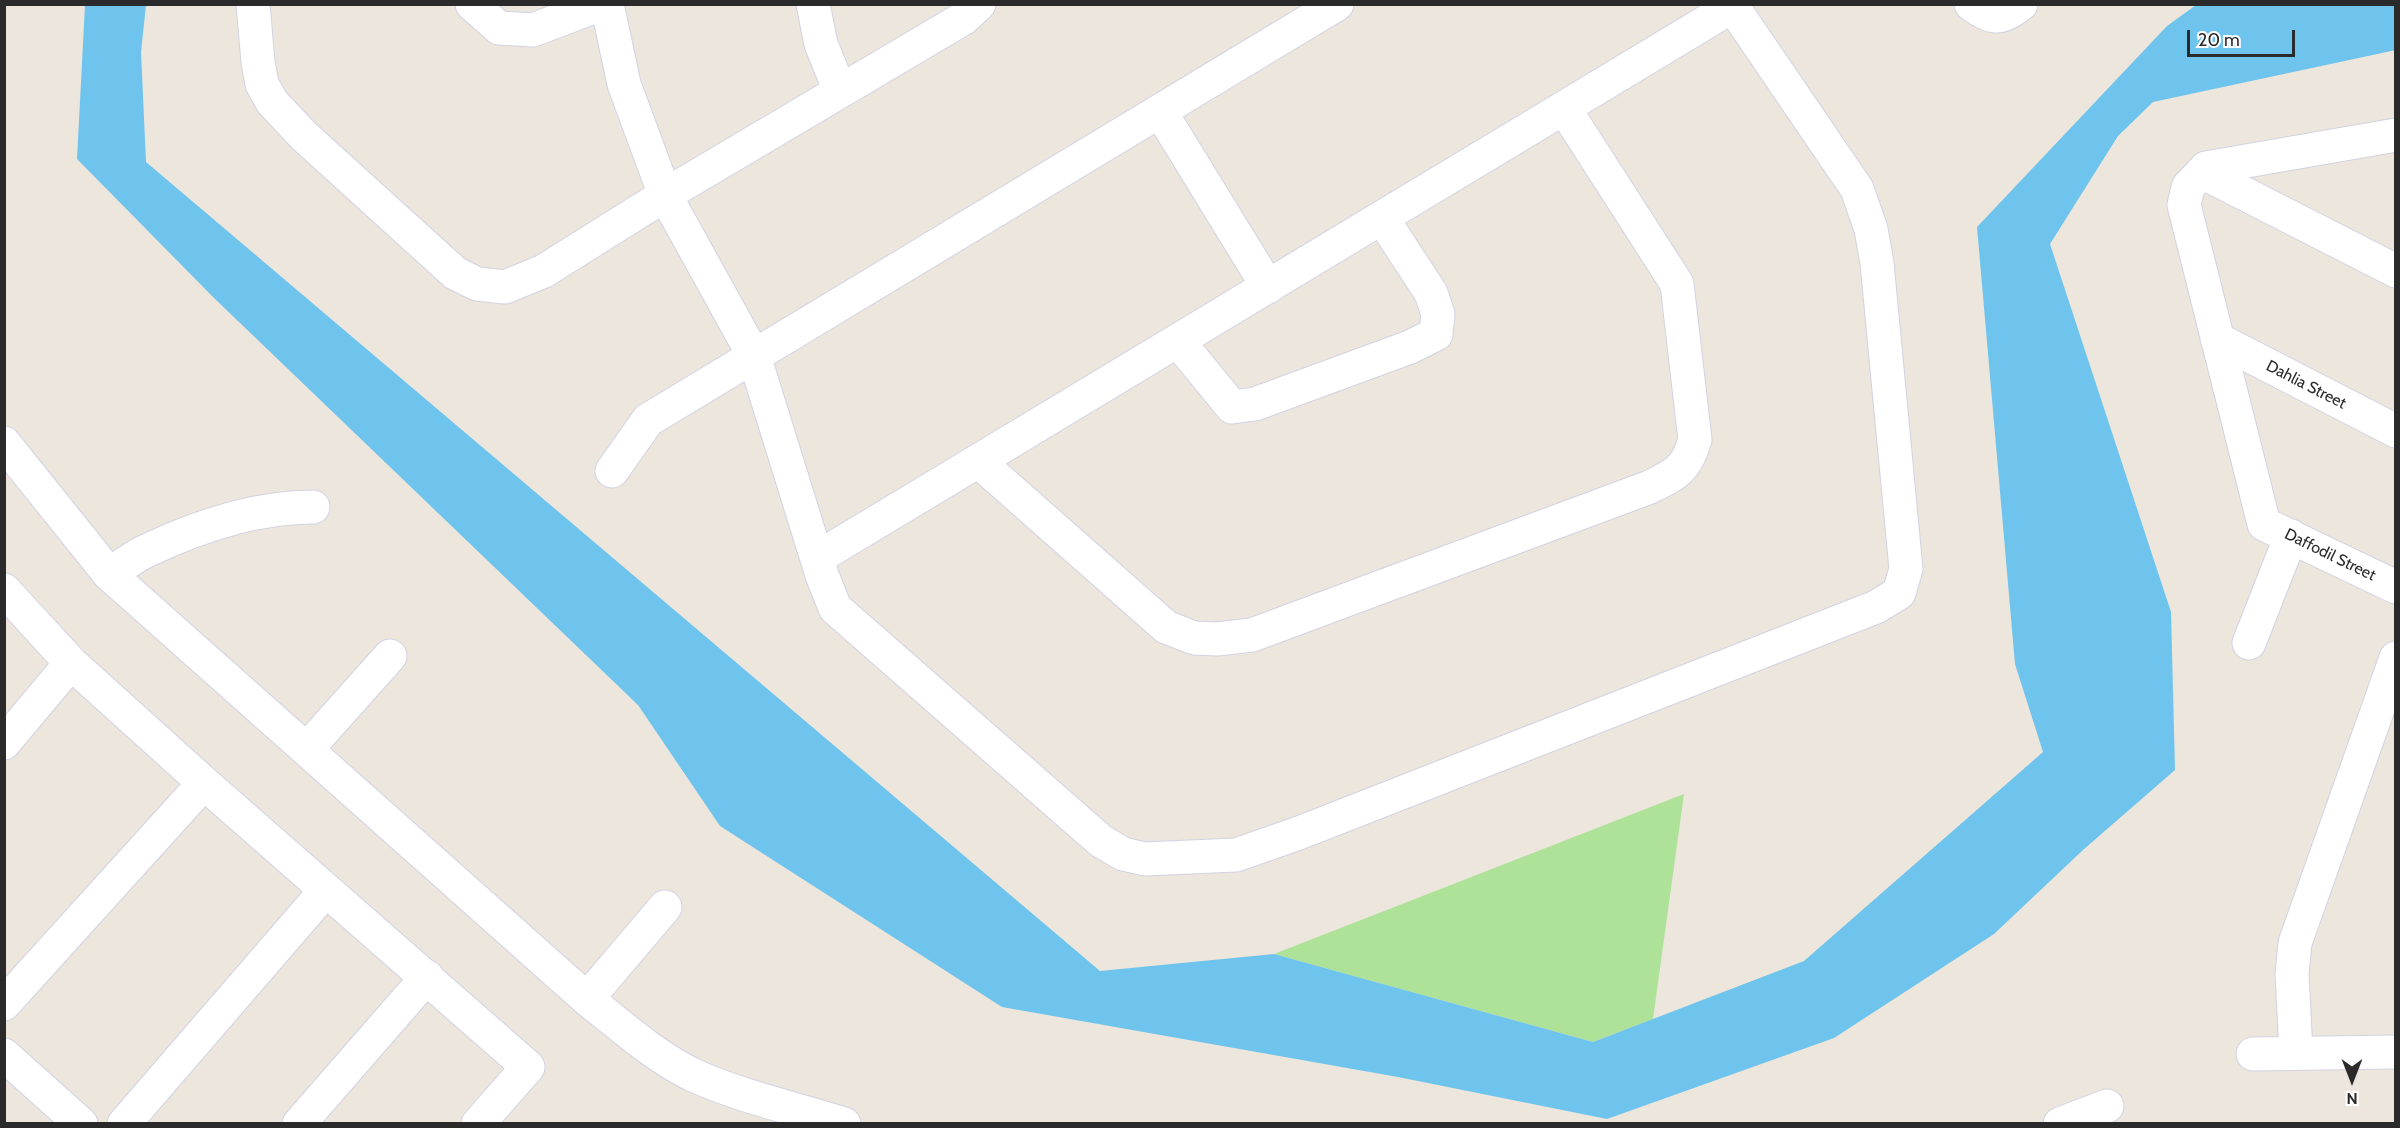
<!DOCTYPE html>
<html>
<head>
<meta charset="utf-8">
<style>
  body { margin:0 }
  #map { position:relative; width:2400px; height:1128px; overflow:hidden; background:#ece6dc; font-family:Cabin,sans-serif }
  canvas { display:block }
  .frame { position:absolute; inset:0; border:6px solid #2a2a2a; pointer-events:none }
  .north { position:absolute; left:2322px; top:1050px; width:60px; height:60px; -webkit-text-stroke:4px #fff; paint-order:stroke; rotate:180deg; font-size:16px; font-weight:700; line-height:24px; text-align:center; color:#2a2a2a }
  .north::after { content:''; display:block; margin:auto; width:21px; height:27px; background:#2a2a2a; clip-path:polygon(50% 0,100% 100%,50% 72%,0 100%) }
  .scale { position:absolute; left:2187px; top:30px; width:108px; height:27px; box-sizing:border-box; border:3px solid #2a2a2a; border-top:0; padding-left:8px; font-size:18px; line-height:21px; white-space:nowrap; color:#2a2a2a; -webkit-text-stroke:4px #fff; paint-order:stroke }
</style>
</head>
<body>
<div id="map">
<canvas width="2400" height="1128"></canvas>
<div class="frame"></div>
<div class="north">N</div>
<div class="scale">20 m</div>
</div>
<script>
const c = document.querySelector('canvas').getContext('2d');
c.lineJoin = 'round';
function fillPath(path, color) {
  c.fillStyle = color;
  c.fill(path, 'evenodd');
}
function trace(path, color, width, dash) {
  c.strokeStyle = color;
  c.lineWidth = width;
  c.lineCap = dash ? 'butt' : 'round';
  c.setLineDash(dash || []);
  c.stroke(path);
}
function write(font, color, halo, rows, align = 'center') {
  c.font = font + ' Cabin,sans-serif';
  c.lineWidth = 6;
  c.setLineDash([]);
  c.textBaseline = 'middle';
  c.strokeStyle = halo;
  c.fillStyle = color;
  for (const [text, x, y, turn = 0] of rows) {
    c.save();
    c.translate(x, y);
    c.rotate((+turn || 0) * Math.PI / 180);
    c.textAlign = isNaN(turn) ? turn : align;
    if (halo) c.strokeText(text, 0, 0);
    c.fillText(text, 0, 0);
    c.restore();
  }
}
const green = new Path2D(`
  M1684 794 1653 1019 1593 1042 1274 954Z`);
const water = new Path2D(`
  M85 5H146L141 52 146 162 1100 971 1274 954 1593 1042 1804 961 2043 752 2015 664 1977 227 2167 26 2196 5H2395L2396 50 2153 102 2118 136 2050 244 2171 612 2175 770 2083 850 1994 934 1834 1038 1607 1119 1398 1077 1002 1007 720 826 638 705 214 298 77 159Z`);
const minor = new Path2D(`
  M253 4 258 62 262 84 272 102 304 136 455 273 477 284 505 287 544 271 665 195 964 18 979 4
  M472 4 499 28 533 30 601 4
  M607 4 624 84 665 195 754 356 822 575 835 608 1101 841 1123 854 1145 859 1236 855 1299 833 1876 607 1899 593 1906 569 1877 263 1871 229 1857 189 1733 7
  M813 4 821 44 840 91
  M1971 4C1992 19 2000 21 2021 4
  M1160 111 1268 287
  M2396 135 2206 168 2188 187 2184 205 2264 524 2396 587
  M2202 172 2396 271
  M2217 339 2396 431
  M1178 341 1232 407 1255 404 1410 347 1436 334 1438 314 1431 293 1382 218
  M4 443 109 574 587 999C620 1025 653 1055 691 1074 738 1096 794 1108 844 1124
  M978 461 1166 627 1194 638 1217 639 1252 635 1650 487C1676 474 1686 470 1695 440L1677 284 1564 108
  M612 471 648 420 1337 4
  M817 558 1736 4
  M109 574C121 567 132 558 144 552 196 527 256 507 313 507
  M4 590 71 663 204 783 528 1067 478 1124
  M2249 643 2291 536
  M4 743 71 663
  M307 749 390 656
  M587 999 665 907
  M4 1004 204 783
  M2296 1053 2292 974 2295 943 2396 658
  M2253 1054 2396 1052
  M4 1055 81 1124
  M124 1124 326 890
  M299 1124 427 977
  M2060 1124 2107 1106`);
const streetNames = [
  ["Dahlia Street",2306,385,27],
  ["Daffodil Street",2330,555,26]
];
fillPath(green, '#ade298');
fillPath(water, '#6fc4ed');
trace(minor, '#d1d3e3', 35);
trace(minor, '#fff', 33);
write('16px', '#2a2a2a', '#fff', streetNames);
</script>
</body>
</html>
